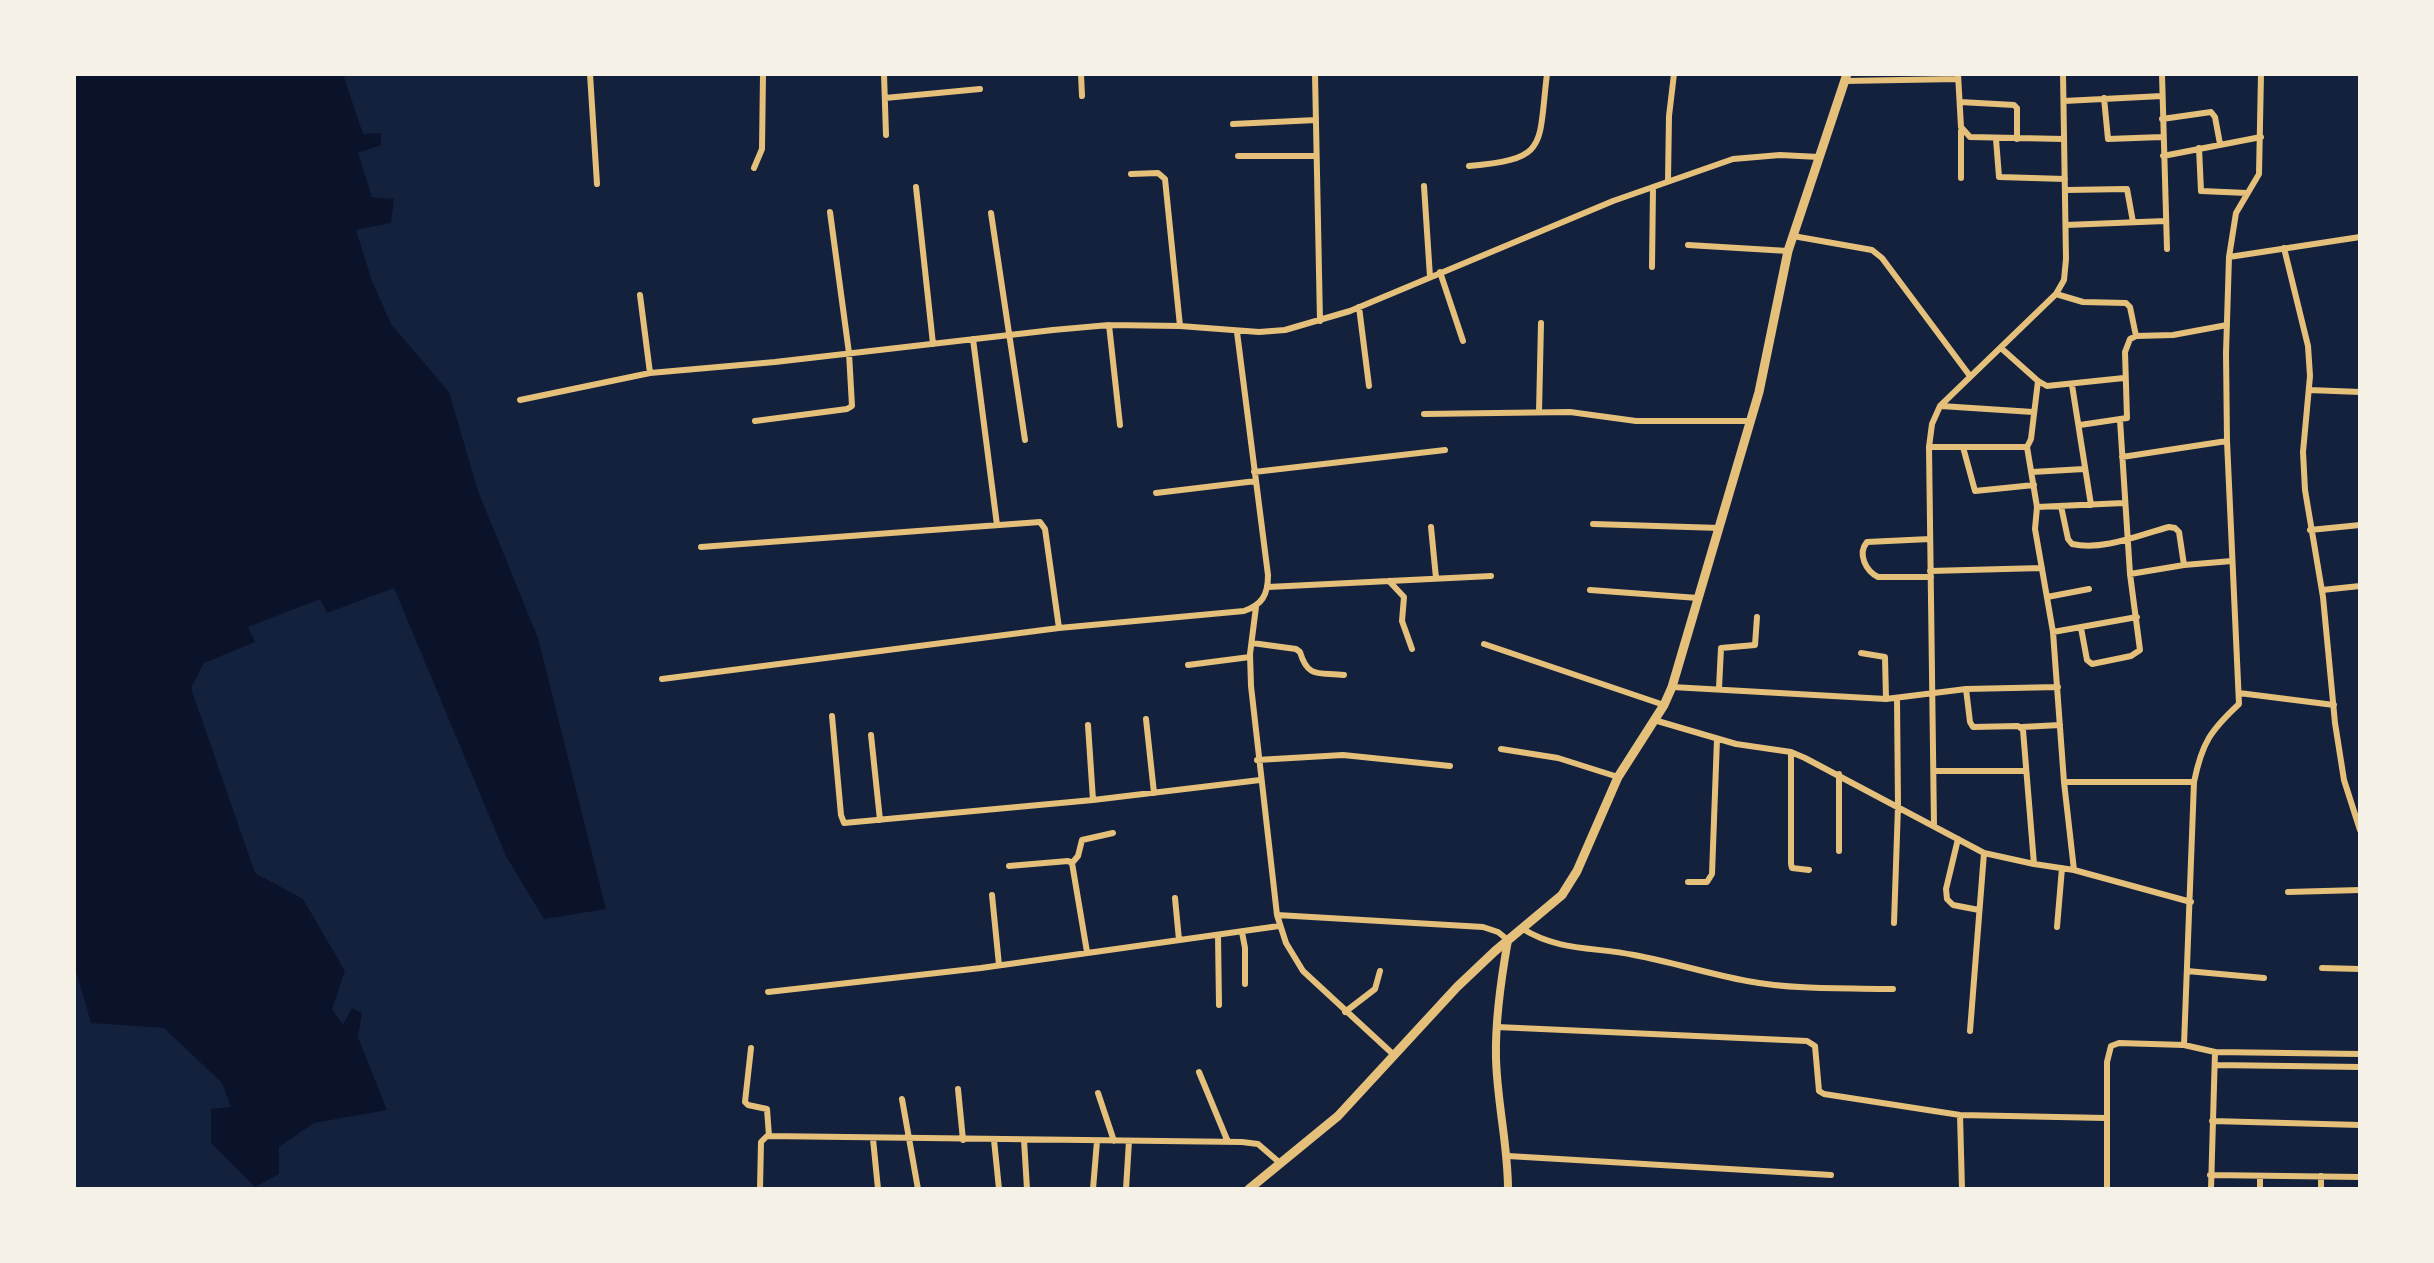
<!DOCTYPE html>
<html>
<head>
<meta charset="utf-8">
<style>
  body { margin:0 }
  #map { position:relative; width:2434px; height:1263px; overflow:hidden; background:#14213d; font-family:"Fira Sans Condensed",sans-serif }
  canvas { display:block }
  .frame { position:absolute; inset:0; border:76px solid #f6f1e7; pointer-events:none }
</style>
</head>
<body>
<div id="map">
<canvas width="2434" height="1263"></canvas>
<div class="frame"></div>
</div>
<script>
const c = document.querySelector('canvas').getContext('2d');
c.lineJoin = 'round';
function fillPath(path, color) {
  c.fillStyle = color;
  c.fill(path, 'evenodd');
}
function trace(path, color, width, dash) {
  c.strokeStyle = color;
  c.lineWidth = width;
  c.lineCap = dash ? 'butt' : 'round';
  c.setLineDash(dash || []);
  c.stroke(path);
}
const water = new Path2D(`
  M74 74H343L363 134 381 133V145L358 153 372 197 394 199 391 223 356 230 372 281 391 324 449 392 478 491 538 638 606 909 544 919 506 856 394 588 327 613 320 599 248 627 255 642 204 663 191 688 255 873 303 899 345 971 332 1009 343 1025 352 1008 362 1013 358 1037 387 1110 314 1123 279 1147V1174L255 1187 211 1143V1109L231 1107 222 1083 164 1028 91 1023 74 964Z`);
const minor = new Path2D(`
  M590 74 597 184
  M884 74 886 135
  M1081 74 1082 96
  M1315 74 1320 321
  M1958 74 1961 127 1970 137 2064 139
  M2162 74 2167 249
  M1844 81 1958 79
  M885 98 980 89
  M2104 98 2108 139 2162 137
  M2064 101 2162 96
  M1960 102 2014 105 2017 108V139
  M2162 119 2211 112 2215 117 2220 144
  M1233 124 1316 120
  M1996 139 1999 177 2065 179
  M2199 148 2201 191 2247 193
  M1238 156H1316
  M2163 156 2261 137
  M1469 166C1549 159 1538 147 1547 74
  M754 168 762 149 763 74
  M1131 174 1158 173 1165 179 1180 326
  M1961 178V131
  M1668 180 1669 116 1674 74
  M1424 186 1430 277
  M916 187 933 344
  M2066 190 2127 189 2133 222
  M991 213 1025 440
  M2066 225 2165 221
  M1793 236 1872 250 1882 258 1970 376
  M1688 245 1788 251
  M2284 248 2308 346 2310 376 2303 452 2305 490 2323 597 2335 723 2344 780 2360 830
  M2229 257 2360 237
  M1652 267 1653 187
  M1440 272 1463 341
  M2056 294 2083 302 2126 303 2130 307 2136 336
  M640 295 650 373
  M1359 307 1369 386
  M1109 325 1120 425
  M973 339 997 525
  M2001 348 2038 381 2047 386 2124 378
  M2072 385 2091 505
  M2309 390 2360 392
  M520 400 650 373 775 362 1053 330 1109 325 1180 326 1259 332 1285 330 1350 311 1613 201 1733 159 1780 155 1819 157
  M1941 406 2033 412
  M1539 412 1541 323
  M1424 414 1570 412 1636 421H1749
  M755 421 847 409 852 406 849 353 830 212
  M2080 425 2127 418 2125 352 2130 339 2136 336 2173 335 2227 325
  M1929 447H2027L2031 439 2038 381
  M1963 447 1975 491 2034 485
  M2027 447 2037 507 2035 529 2053 632 2064 782 2074 870
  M2122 457 2227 441
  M1254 472 1445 450
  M2032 472 2084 469
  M1156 493 1256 481
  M2061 506 2068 539 2072 544C2103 551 2139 535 2169 527L2175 528 2179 532 2184 565
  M2037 507 2124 503
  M1593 524 1720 528
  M1431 527 1436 578
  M2310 530 2360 525
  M1930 539 1867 542C1857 554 1866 571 1878 577H1931
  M701 547 1040 522 1045 529 1059 628
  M1930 571 2042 568
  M2130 574 2184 565 2232 561
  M1389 581 1404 597 1402 621 1412 649
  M1268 587 1491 576
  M1590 590 1698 598
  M2322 590 2360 586
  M2047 597 2089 589
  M1256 607 1250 654 1251 686 1277 915 1286 943 1303 971 1395 1056
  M2081 628 2087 660 2092 664 2131 656 2140 650 2130 574 2120 420
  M2053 632 2137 617
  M1252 643 1296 649 1300 652C1308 679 1319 672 1344 675
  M1484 644 1664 705
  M1861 653 1885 657 1886 699
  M1188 665 1250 657
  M662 679 1059 628 1244 611C1262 605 1268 595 1268 575L1237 332
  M1672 687 1886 699 1966 689 2058 687
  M1719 688 1721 648 1755 645 1757 617
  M1966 689 1970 722 1973 727 2018 726 2023 730 2034 864
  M2239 693 2334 705
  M832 716 841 815 844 823 1093 800 1260 780
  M1146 719 1154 793
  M1654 720 1736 744 1791 752 1805 758 1984 853 2034 864 2074 870 2191 902
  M1088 725 1093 800
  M2022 727 2060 725
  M871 735 880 820
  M1501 749 1558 758 1618 777
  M1791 752V864L1792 868 1809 870
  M1257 760 1343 755 1450 766
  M1934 771H2026
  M1839 774V851
  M2064 782H2194
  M1934 826 1929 447 1932 424 1940 406 2056 294 2064 280 2066 259 2063 74
  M1958 839 1946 889 1947 899 1953 905 1979 910
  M1072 863 1078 856 1082 840 1113 833
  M1009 866 1068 861 1072 863 1087 952
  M1688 882H1707L1712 874 1717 739
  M2288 892 2360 890
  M992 895 999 965
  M1175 898 1179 940
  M1277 915 1483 927 1498 932 1508 940
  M1894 923 1898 806 1897 698
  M2057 927 2062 868
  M1523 929C1558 951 1595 947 1634 955 1672 962 1709 974 1747 981 1795 990 1845 988 1893 989
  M1242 932 1245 948V984
  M1218 935 1219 1005
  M2322 968 2360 969
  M2187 971 2264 978
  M768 992 981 968 1279 926
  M1345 1012 1375 989 1380 971
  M1497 1027 1807 1041 1815 1046 1819 1091 1824 1094 1960 1115 2106 1118
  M1970 1031 1984 853
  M2184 1045 2194 782C2202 743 2210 731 2239 704L2227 441 2226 353 2229 257 2236 213 2259 174 2261 74
  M751 1048 745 1102 748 1105 767 1109 769 1136
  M2215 1052 2360 1054
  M2216 1065 2360 1067
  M1199 1072 1228 1142
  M958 1089 963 1140
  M1098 1093 1114 1141
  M902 1099 918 1189
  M1960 1115 1962 1189
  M2212 1121 2360 1125
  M873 1139 878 1189
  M994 1140 999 1189
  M1024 1140 1027 1189
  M1508 1156 1831 1175
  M2210 1175 2360 1177
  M760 1189 761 1142 767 1136 1242 1142 1258 1144 1280 1163
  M1093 1189 1097 1141
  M1126 1189 1129 1141
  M2107 1189V1062L2111 1046 2119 1043 2184 1045 2215 1052 2211 1189
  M2260 1189V1176
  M2321 1189V1176`);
const tertiary = new Path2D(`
  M1508 940C1501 979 1495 1019 1496 1058 1497 1102 1508 1145 1508 1189`);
const secondary = new Path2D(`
  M1249 1189 1338 1116 1457 987 1495 951 1562 895 1577 871 1618 777 1664 705 1672 687 1759 392 1788 251 1847 74`);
fillPath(water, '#0b132b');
trace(minor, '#e5c07b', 6);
trace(tertiary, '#e5c07b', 8);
trace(secondary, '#e5c07b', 9);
</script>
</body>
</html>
